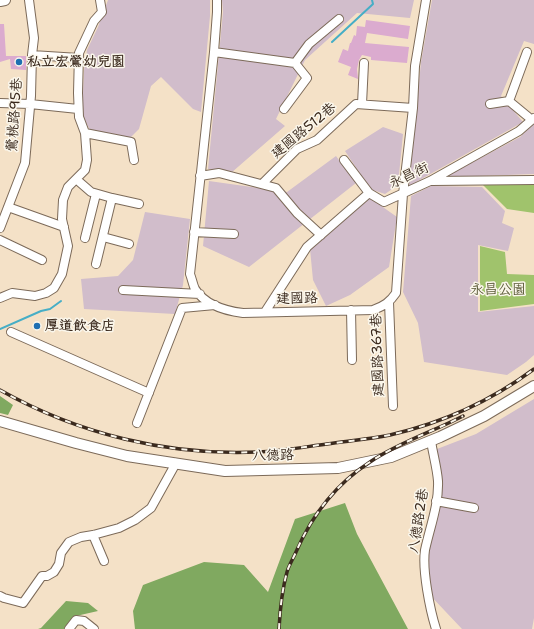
<!DOCTYPE html>
<html>
<head>
<meta charset="utf-8">
<style>
  body { margin:0 }
  canvas { display:block; background:#f4e1c7 }
</style>
</head>
<body>
<canvas width="534" height="629"></canvas>
<script>
const c = document.querySelector('canvas').getContext('2d');
c.lineJoin = 'round';
function fillPath(path, color) {
  c.fillStyle = color;
  c.fill(path, 'evenodd');
}
function trace(path, color, width, dash) {
  c.strokeStyle = color;
  c.lineWidth = width;
  c.lineCap = dash ? 'butt' : 'round';
  c.setLineDash(dash || []);
  c.stroke(path);
}
function write(font, color, halo, rows, align = 'center') {
  c.font = font + ' "Shantell Sans","LXGW WenKai TC",sans-serif';
  c.lineWidth = 3;
  c.setLineDash([]);
  c.textBaseline = 'middle';
  c.strokeStyle = halo;
  c.fillStyle = color;
  for (const [text, x, y, turn = 0] of rows) {
    c.save();
    c.translate(x, y);
    c.rotate((+turn || 0) * Math.PI / 180);
    c.textAlign = isNaN(turn) ? turn : align;
    if (halo) c.strokeText(text, 0, 0);
    c.fillText(text, 0, 0);
    c.restore();
  }
}
const industrial = new Path2D(`
  M108 0H210V16L201 112 193 109 161 77 151 86 139 129 131 137H125L90 130 82 115 84 71 87 50 98 27Z
  M222 0H414L410 18 357 13 305 60 276 119 285 126 231 173 208 169 223 12Z
  M432 0H534V44L524 41 501 96 523 122 409 186 421 62Z
  M534 124V174L451 177 447 176 520 137Z
  M383 127 403 134 398 185 385 194 370 189 345 151Z
  M336 156 356 183 249 267 203 246 209 181 287 192Z
  M431 186 482 187 505 211 502 223 514 228 508 251 478 245V312L534 306V355L526 362 507 375 424 362 418 323 403 292 411 196Z
  M370 198 397 217 389 267 350 295 326 306 313 280 310 249Z
  M145 212 190 219 183 285 175 314 84 309 81 279 118 276 133 260Z
  M534 399V618L532 629H462L428 593V544L441 498 437 449 476 434Z`);
const green = new Path2D(`
  M480 182H534V213L507 209Z
  M480 246 505 252 507 274 534 275V304L480 311Z`);
const forest = new Path2D(`
  M0 396 13 405 8 415 0 413Z
  M345 503 357 534 408 629H135L133 611 143 585 204 562 244 565 268 592 295 519Z
  M66 601 88 603 98 611 76 616 65 629H38L41 628Z`);
const stream = new Path2D(`
  M332 42 373 4 372 0
  M0 329 41 311 50 309 61 301`);
const building = new Path2D(`
  M366 20 410 26 408 39 367 33 365 43 409 47 407 63 371 60V57L362 55 359 60 357 69 358 79 348 75 351 67 338 62 343 49 348 51 350 43H351L354 35 356 36 357 26 365 27Z
  M0 24H4L6 56H26V70L11 69 10 59 0 62Z`);
const minor = new Path2D(`
  M217 0V12L214 52 190 274C192 279 193 285 195 289 205 305 227 311 243 313L373 310C384 306 390 302 396 293L403 194 413 108 415 66 426 0
  M214 52 295 63 309 44 339 19
  M527 52 509 101 532 120
  M32 55 79 58
  M0 103 30 104 78 109
  M362 104 364 63
  M490 104 509 101
  M284 109 307 78 295 63
  M85 133 131 142 134 160
  M344 160 369 193
  M200 176 219 173 276 188 297 213 321 235
  M76 179 91 192 112 198 96 264
  M431 181 534 180
  M262 184 297 149 317 140 356 104 413 108
  M112 198 139 204
  M8 207 64 227
  M0 228 25 163 31 96 32 55 34 38 29 0
  M194 232 234 234
  M103 237 129 244
  M85 238 96 194
  M0 240 42 260
  M123 290 200 294
  M0 298 12 293 35 296 46 293 54 288 62 274 68 246 62 219 63 200 68 187 85 170 87 160 85 133 79 117 78 93 79 53 94 21 102 12 100 0
  M389 302 393 406
  M351 310 352 360
  M265 312 307 247 369 193 384 202 430 181 519 131 534 118
  M11 332 149 393
  M137 423 182 308 215 305
  M431 441C433 454 437 468 438 481 439 504 430 527 425 550 422 570 430 610 436 629
  M436 501 474 508
  M93 535 104 561
  M0 596 4 598 23 603 42 576H47L54 572 59 564 61 553 69 542 81 537 93 535 119 528 135 520 151 508 176 463
  M69 629 76 620 84 621 94 629`);
const major = new Path2D(`
  M0 1 5 0
  M0 421 76 443 127 456 225 471 338 468 391 457 440 437 484 416 534 386`);
const rail = new Path2D(`
  M0 390C78 434 168 456 258 452 281 451 304 447 327 444 348 441 369 439 390 435 442 423 491 401 534 369
  M279 629C280 610 282 590 287 572 289 565 293 559 296 552 312 515 336 484 370 462 398 443 432 432 463 416`);
const markers = [
  [19,62,4,"#1f6fb2"],
  [37,326,4,"#1f6fb2"]
];
const poiNames = [
  ["私立宏鶯幼兒園",27,62],
  ["厚道飲食店",45,326]
];
const streetNames = [
  ["鶯桃路95巷",15,115,-86],
  ["建國路512巷",304,131,-39],
  ["永昌街",409,176,-25],
  ["建國路",297,299,-1],
  ["建國路367巷",378,355,-92],
  ["八德路",273,456,-1],
  ["八德路2巷",419,521,-81]
];
const parkNames = [
  ["永昌公園",498,290]
];
fillPath(industrial, '#d1bdcb');
fillPath(green, '#a0c36c');
fillPath(forest, '#80a960');
trace(stream, '#46aec6', 2);
fillPath(building, '#dbabcf');
trace(minor, '#7c6a59', 10);
trace(major, '#7c6a59', 12);
trace(minor, '#fff', 8);
trace(major, '#fff', 10);
trace(rail, '#3b2a1e', 3.5);
trace(rail, '#fbf7ec', 2, [6]);
for (const [x, y, r, color] of markers) {
  const dot = new Path2D();
  dot.arc(x, y, r, 0, 2 * Math.PI);
  c.fillStyle = color;
  c.fill(dot);
  trace(dot, '#fbf7ec', 1.5);
}
write('bold 14px', '#3b2a1e', '#fbf7ec', poiNames, 'left');
write('14px', '#3b2a1e', '#fbf7ec', streetNames);
write('14px', '#595835', '#fbf7ec', parkNames);
</script>
</body>
</html>
